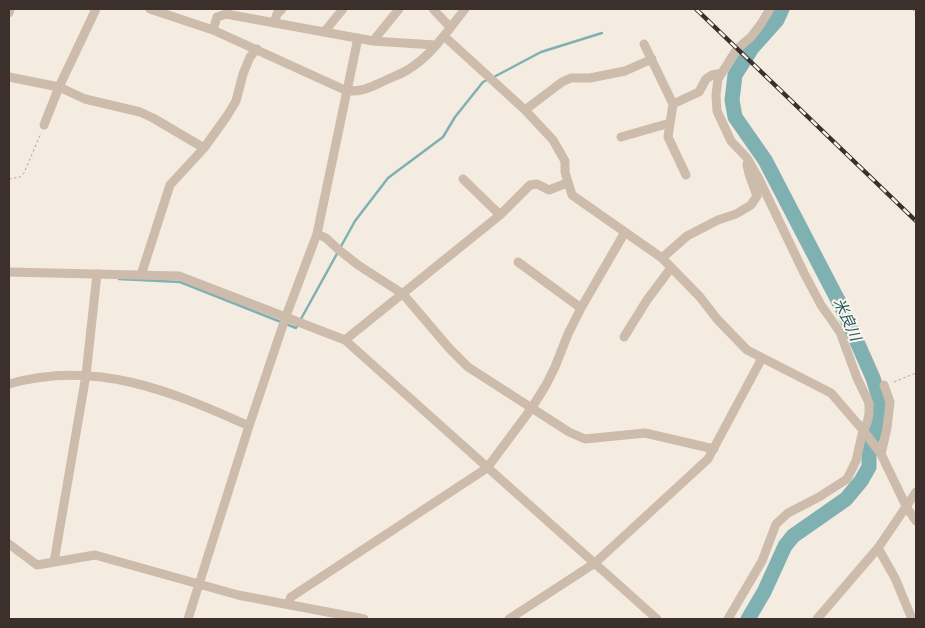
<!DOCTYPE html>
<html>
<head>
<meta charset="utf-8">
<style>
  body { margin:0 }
  #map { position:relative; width:925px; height:628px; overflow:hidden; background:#f4ebe1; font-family:"Nunito Sans",sans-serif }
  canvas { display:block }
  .frame { position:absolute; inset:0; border:10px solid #3b302b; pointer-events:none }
</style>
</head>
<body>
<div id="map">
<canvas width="925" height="628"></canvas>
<div class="frame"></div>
</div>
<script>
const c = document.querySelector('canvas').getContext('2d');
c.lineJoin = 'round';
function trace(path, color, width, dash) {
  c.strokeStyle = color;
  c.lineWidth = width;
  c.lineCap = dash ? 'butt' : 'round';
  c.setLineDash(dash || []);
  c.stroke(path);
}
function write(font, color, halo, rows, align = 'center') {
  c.font = font + ' "Nunito Sans","Noto Sans JP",sans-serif';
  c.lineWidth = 4;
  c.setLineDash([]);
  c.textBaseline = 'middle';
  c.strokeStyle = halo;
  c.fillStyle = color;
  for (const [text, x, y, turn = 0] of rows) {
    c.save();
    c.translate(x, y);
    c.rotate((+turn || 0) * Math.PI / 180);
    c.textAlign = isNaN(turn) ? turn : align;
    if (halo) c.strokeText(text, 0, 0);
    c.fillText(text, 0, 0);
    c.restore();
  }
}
const stream = new Path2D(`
  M492 78 541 52 602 33
  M119 279 180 282 281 322
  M286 324 296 328 355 221 388 178 443 137 455 117 483 82 487 80`);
const river = new Path2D(`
  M748 619 764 592 785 546 793 536 846 499 861 481 869 467V445L877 429 881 404 873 378 842 308 765 160 735 117 732 100 735 75 752 48 777 20 782 9`);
const path = new Path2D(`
  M913 9 916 17
  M9 179 20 177 24 173 41 133
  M830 302 844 296 880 377
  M894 382 916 373`);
const minor = new Path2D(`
  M150 9 213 30 347 91C362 92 371 87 384 81 392 77 402 74 409 69 432 55 448 30 465 9
  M433 9 450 27
  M9 13 10 9
  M274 23 277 14 282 9
  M213 30 217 17 226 14 373 41 435 45
  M324 32 343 9
  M444 36 525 110 553 140 565 161V172L572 195 662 258 700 297 717 319 747 350 831 393 863 430 881 454 907 508 916 521
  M373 41 399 9
  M644 44 673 104 668 137 686 175
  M9 77 59 87 85 99 140 112 153 118 204 148
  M673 104 699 92 706 79 712 75 722 73
  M525 110 562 82 571 78H590L625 71 652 59
  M44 125 59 87 96 9
  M621 137 670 123
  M463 179 500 215
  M317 234 326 238 339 250 358 265 403 294 449 348 468 367 569 432 585 439 645 433 714 449
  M662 258 687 236 718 220 736 214 751 205 757 196 749 174 747 164
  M518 262 581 308
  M9 272 179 276 345 340 657 619
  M141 275 170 185 204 148 227 116 236 101 243 74 250 57 257 49
  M624 337 647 300 671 268
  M345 340 500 215 530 185 537 184 549 190 567 183
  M9 384C95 359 171 391 249 426
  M881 454 887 428 890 402 884 385
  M9 544 37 565 95 555 238 595 364 619
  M878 548 895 578 912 619
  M54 562 86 375 97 274
  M288 604 291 597 487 468 531 409 546 385 555 367 568 334 581 308 625 232
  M188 619 249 426 286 316 317 234 358 38
  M509 619 595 563 708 459 762 358
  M728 619 762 561 776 524 788 513 819 497 847 479 856 461 863 430 867 423 869 414V403L857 378 840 332 821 305 804 273 759 179 747 158 731 141 717 111 716 95 718 79 737 49 751 37 761 24 770 9
  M817 619 878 548 916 492`);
const rail = new Path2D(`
  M696 9 916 221`);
const waterNames = [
  ["米良川",846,320,66]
];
trace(stream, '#7fb0b2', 2.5);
trace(river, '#7fb0b2', 15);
trace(path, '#b9a596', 1, [2.5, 2.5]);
trace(minor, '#cdbbac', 9);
trace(rail, '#3b302b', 4.5);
trace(rail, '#fbf5ee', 2.5, [8]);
write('italic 15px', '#1f5a5e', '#fbf5ee', waterNames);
</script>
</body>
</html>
